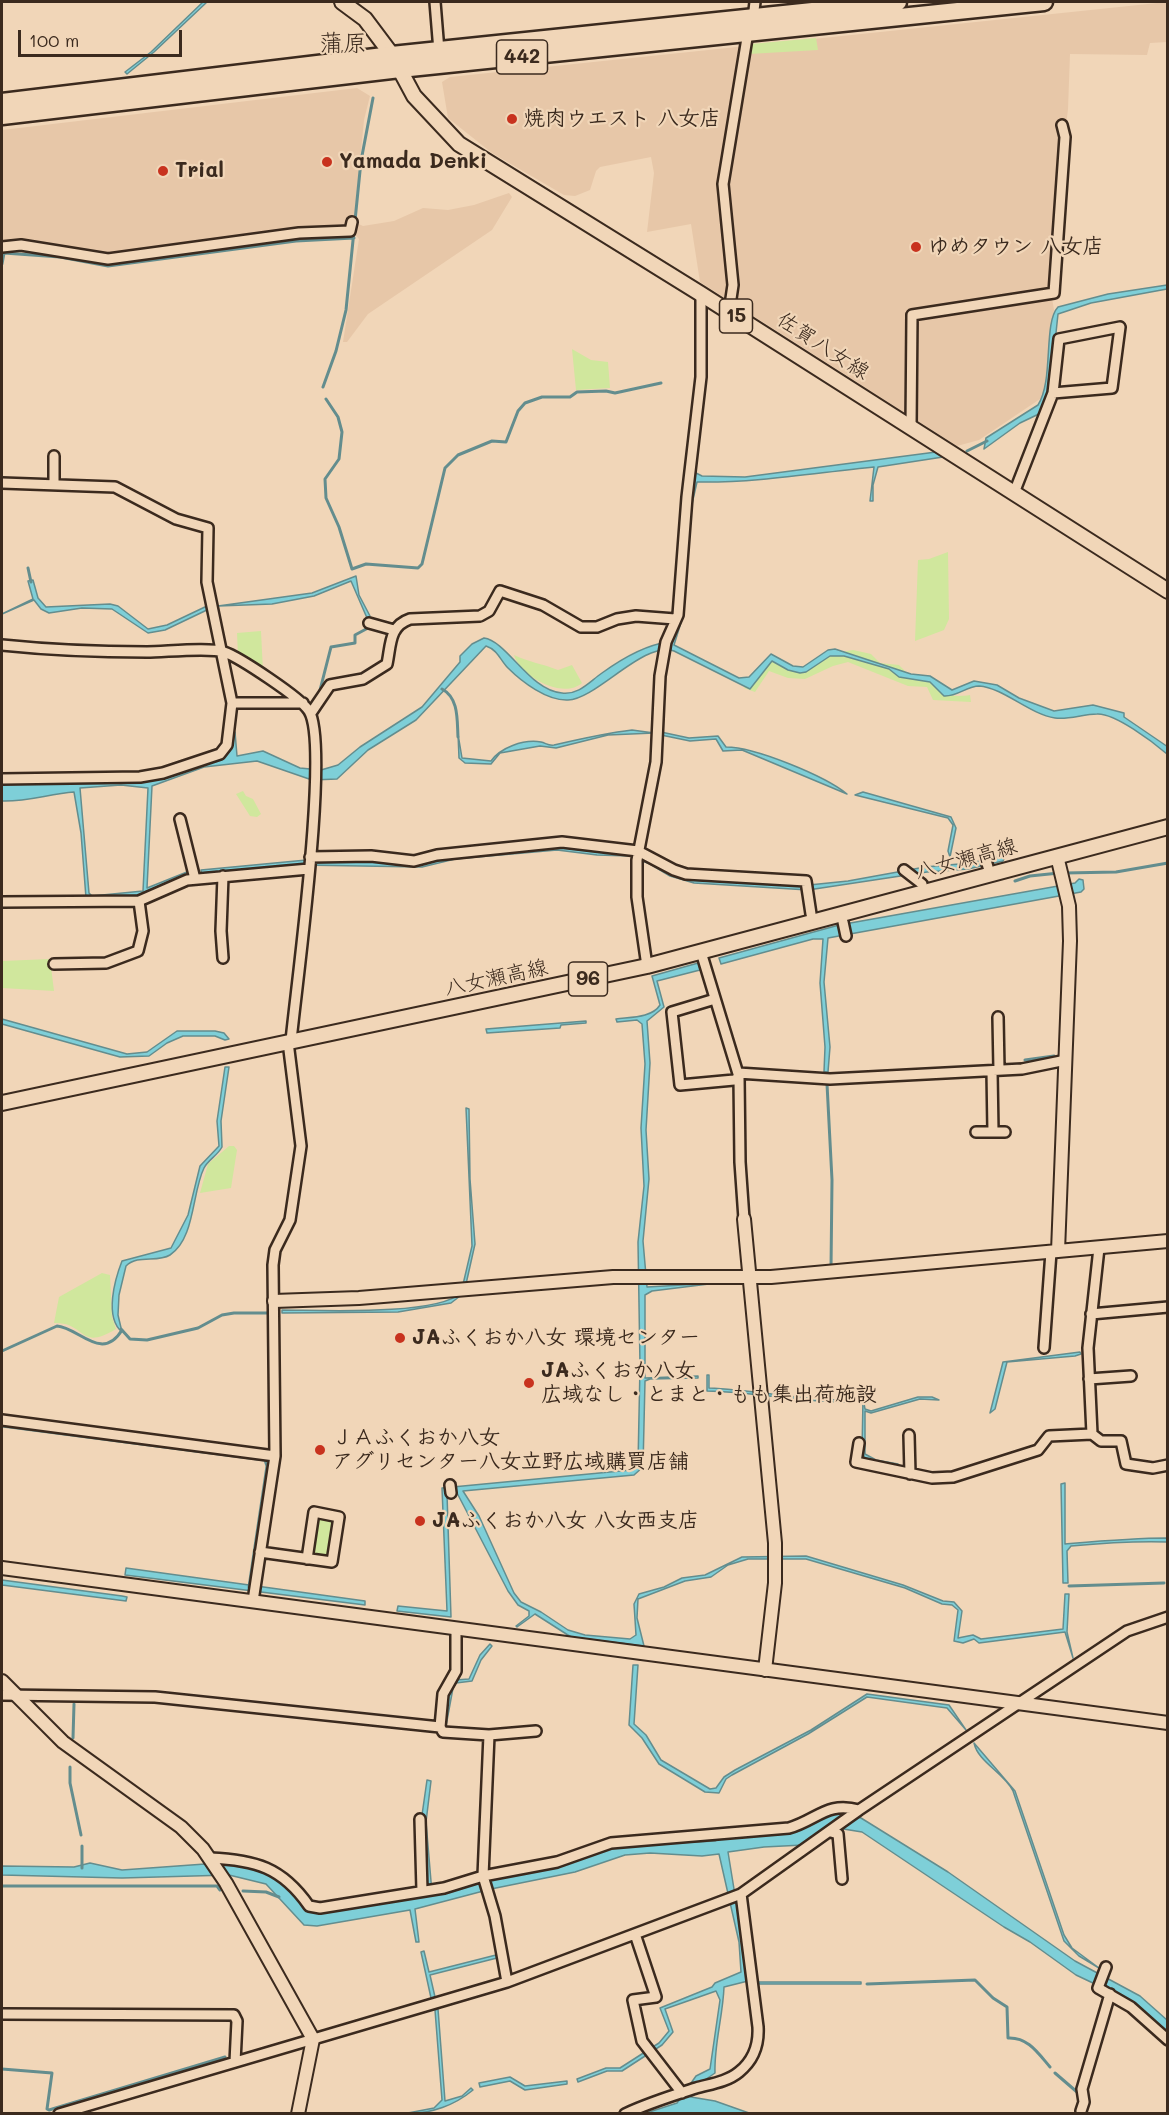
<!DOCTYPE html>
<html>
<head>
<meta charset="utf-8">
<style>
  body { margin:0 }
  #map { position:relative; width:1169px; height:2115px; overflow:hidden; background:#f1d6b8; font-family:Mali,sans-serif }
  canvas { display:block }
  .frame { position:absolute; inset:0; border:3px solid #3b2a1e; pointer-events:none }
  .scale { position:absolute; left:18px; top:30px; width:164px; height:27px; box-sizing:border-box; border:3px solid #3b2a1e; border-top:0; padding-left:8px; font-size:18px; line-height:21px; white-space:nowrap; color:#3b2a1e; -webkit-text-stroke:4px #f1d6b8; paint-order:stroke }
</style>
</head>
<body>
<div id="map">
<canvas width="1169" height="2115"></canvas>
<div class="frame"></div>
<div class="scale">100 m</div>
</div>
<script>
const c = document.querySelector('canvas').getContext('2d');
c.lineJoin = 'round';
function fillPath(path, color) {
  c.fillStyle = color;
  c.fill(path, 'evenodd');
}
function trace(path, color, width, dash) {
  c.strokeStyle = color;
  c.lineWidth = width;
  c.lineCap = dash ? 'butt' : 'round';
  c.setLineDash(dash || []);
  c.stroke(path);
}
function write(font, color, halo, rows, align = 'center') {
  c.font = font + ' Mali,"Klee One",sans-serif';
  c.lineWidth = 4.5;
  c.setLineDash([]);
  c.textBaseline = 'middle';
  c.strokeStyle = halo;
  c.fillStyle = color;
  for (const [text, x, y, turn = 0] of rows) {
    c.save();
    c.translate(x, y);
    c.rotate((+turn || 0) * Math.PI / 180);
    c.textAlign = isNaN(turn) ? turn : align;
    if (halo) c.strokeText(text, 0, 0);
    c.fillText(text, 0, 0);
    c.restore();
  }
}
const built = new Path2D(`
  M1167 2V42L1150 43 1147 55 1070 54 1068 109 1052 246 1050 286 1054 310 1043 397 979 440 957 446 700 282 691 224 647 232 654 173 651 157 600 167 596 171 590 190 575 196 564 195 492 153 448 118 442 82 450 77Z
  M357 88 370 96 364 120 354 222 363 226 394 221 423 208 448 210 474 205 509 193 512 197 492 230 368 314 347 342H343L359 239 348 227 116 257 2 244V130Z`);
const green = new Path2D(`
  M816 38 818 50 749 54 751 44Z
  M572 349 591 360 608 362 610 388 576 390Z
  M948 552 949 619 944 630 915 641 918 560 929 559Z
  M261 631 263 671 238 656 237 633Z
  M853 650 871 654 880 663 899 665 909 675 928 679C941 694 950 698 970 695L971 702 933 700 927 687 908 686 848 662 833 666 805 679 788 678 769 671 755 692 744 688 765 662 777 659 782 667 804 671 823 655Z
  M514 655C529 662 543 664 558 670L572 665 582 683C563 700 520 676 514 655Z
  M243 791 246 796 253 799 261 814 257 817 250 816 236 794Z
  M50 959 54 991 2 988V961Z
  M229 1146H234L237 1150 231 1188 200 1193 208 1164Z
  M102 1273 110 1275 112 1317 116 1329C78 1352 87 1322 54 1323L59 1297Z
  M318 1519 330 1520 335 1524 328 1557 316 1555 313 1550Z`);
const water = new Path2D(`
  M203 2H207L154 52 127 74 125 72 151 52Z
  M1167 285V289L1091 303 1058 314 1050 389 1043 412 1020 423 984 449 986 438 1038 405C1054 380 1043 323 1058 307L1108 294Z
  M936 452 943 457 878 467 873 485V501H870L874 467C814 473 756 483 697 482L692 504 683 616 674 645 739 678 749 677 771 654 793 666 803 667 828 650 835 649 911 674 930 676 952 690 974 681 997 685 1019 698 1054 711 1093 705 1124 713V717L1168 747 1167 754C1153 742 1115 713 1097 714 1083 714 1069 720 1055 718 1029 714 1004 688 979 686 967 686 957 697 944 696L930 682 899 677 889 669 844 656H830L806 672 800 673 788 670 772 661 750 689 674 651C644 640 597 699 568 700 547 701 522 682 508 668 500 660 498 650 486 646L416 720 368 750 337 779 312 780 257 761 204 767 152 786 147 888 187 872V876L146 895 86 898 81 833 74 792C49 794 26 802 2 801V784L150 779 215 758 232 732H235L237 756 263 751 300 768 321 770 338 765 360 747 422 707 460 662V656L472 644 484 638C507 641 530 691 562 693 579 695 589 682 602 673 620 660 646 645 668 642L678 625 694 472 702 476 745 477ZM121 785 148 788 143 891 92 896 89 893 80 788Z
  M356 576 359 595 370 616 367 618 351 581 314 596 272 604 218 606 312 593Z
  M33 580 38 598 46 607 110 604 118 606 148 629 167 625 207 606 209 609 165 630 148 633 112 609 82 608 49 613 41 609 34 600 2 614 33 599 28 581Z
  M632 730 654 733 608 735 556 748 540 746 500 753 491 764 465 763 459 758 458 734 462 758 491 761C500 748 523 739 541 742 546 743 548 746 554 745 580 739 606 733 632 730Z
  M661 732 689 738 718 736 726 747C755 747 825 776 847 794L742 750 723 751 716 739 690 741 661 735Z
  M863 792 951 817 956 828 950 857 948 851 953 825 948 818 855 795Z
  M563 844 633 852 685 877 809 885 848 881 925 867 971 863 1006 855 1003 861 968 869 927 872 808 890 694 883 670 876 650 864 630 856 597 855 557 850 455 859 422 867 301 865 202 876 201 870 317 859 434 858Z
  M1079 879 1083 880 1084 889 1081 892 828 938 824 982 830 1047 828 1072H824L825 1047 820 983 823 939H813L721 964 719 958 839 925 1075 883Z
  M698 963 700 970 657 981 664 1007 647 1021 650 1063 646 1130 649 1179 643 1241 647 1287 717 1283 652 1291 645 1295V1378L698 1376V1378L650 1379 645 1381 643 1467 634 1475 463 1491 479 1516 514 1593 521 1602 541 1612 568 1630 585 1635 630 1639 636 1635 634 1604 639 1594 664 1587 682 1578 705 1575 742 1557 806 1556 903 1585 943 1601 954 1602 962 1611 958 1638 973 1635 981 1639 1063 1629 1065 1594H1069L1067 1632 1073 1658 1065 1632 979 1643 974 1639 963 1643 954 1641 958 1610 952 1605 942 1604 905 1588 806 1559H748L728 1565 711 1577 685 1581 638 1599 637 1618 644 1646 571 1637 535 1614 517 1627 516 1626 529 1616V1611L518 1605 508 1591 456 1491 447 1494 451 1617 397 1611 398 1606 447 1611 442 1488 631 1470 638 1464 640 1366 638 1242 644 1186 641 1128 645 1064 642 1024 637 1020 617 1022 616 1019C630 1017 652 1018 660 1005L652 976Z
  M2 1019 127 1054 147 1052 177 1031H215L224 1033 229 1039 225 1040 215 1036H183L167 1043 149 1056 120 1057 2 1024Z
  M586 1021V1023L561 1025 560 1028 487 1033 486 1029Z
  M225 1067H229L221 1121 222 1147C217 1156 208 1160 204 1168 192 1192 195 1239 170 1255 157 1263 138 1254 126 1266L119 1295 118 1315 122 1332C104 1317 115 1279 122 1261L171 1248 188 1215 200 1166 219 1146 217 1121Z
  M466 1108 469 1109 470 1179 475 1244 464 1293 451 1303 398 1312 282 1313V1310C319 1310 436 1316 461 1293L472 1246Z
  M1080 1352 1081 1354 1075 1356 1007 1362 995 1409 990 1413 1003 1362Z
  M707 1375H709V1388C758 1390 805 1401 853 1400V1402C804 1403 756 1392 707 1391Z
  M918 1397H932L939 1400 920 1399 871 1413 865 1411V1454L876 1460 898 1464V1466L865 1458 862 1452 863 1398 865 1409 871 1411Z
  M1065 1483V1544C1100 1541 1133 1538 1167 1538V1542C1135 1541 1103 1543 1071 1546L1067 1551 1068 1583H1063L1061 1484Z
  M126 1568 365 1601V1605L125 1575Z
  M2 1580 122 1596 127 1597 126 1601 2 1585Z
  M490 1644 492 1646 481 1660 472 1681 456 1683 453 1688 446 1726H443L447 1696 455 1680 469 1679 480 1655Z
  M633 1665H638L634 1724 646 1735 661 1760 710 1789 716 1788 724 1777 735 1770 811 1730 867 1694 949 1705 966 1730 947 1708 867 1697 808 1734 732 1775 726 1779 719 1793 705 1792 659 1764 642 1738 629 1725Z
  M974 1743 1015 1791 1064 1935 1072 1948 1099 1968 1079 1956 1064 1941 1013 1791C1004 1773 978 1762 974 1743Z
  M427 1780 431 1781 426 1822 432 1893 611 1846 715 1841 723 1837C746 1834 771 1834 794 1830 824 1825 825 1805 861 1818L948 1872 1075 1961 1140 1996 1167 2020V2037L1095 1984 1076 1975 1030 1942 1004 1927 862 1832 831 1827 803 1845 764 1847 728 1852 747 1969 757 1982H861V1984H760L748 1981 724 1987C723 2016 714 2044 715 2073L699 2084 691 2097 715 2101 749 2113H646L677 2103 696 2076 710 2069 720 2000 716 1991 665 2009 673 2032 662 2045 622 2071H607L578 2082 577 2079 606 2068H620L659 2043 669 2031 660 2008 712 1987 715 1983 741 1972 739 1942 719 1854 702 1856 650 1853 625 1855 575 1872 491 1889 415 1909 419 1942H416L410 1910 317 1926 304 1925 266 1884 229 1875 122 1878 2 1875V1866L74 1867 90 1863 122 1870 205 1864 248 1865 271 1874 319 1912 427 1894 421 1822Z
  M424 1951 429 1972 496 1955 497 1958 430 1975 435 1997 431 1998 421 1952Z
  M438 2009 445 2101 462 2096 471 2088 473 2090C455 2105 431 2114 408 2113L434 2108 442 2100 435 2010Z
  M510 2077 525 2086 567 2081V2084L525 2090 510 2081 480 2087 479 2083Z`);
const stream = new Path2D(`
  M2 264 4 253 60 257 108 266 296 241 354 238
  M323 387 336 351 346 310 361 161 373 98
  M326 399 338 417 342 432 339 459 325 479 326 498 339 527 352 569 366 564 418 568 422 564 445 468 458 455 492 441 506 442 518 411 525 403 542 397H570L577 392 606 391 615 393 661 383
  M967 451 987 441
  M28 568 31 582
  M442 689C459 698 457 720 458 737
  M319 694 331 647 355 643V635L368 628
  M1065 873 1116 872 1168 863
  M1015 881 1030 876 1059 873
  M1025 1060 1054 1056
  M827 1084 832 1180 831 1268
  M121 1329 130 1339 147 1340 198 1328 222 1315 234 1313H268
  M2 1351 57 1326C78 1327 102 1363 122 1330
  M2 1426 265 1460 267 1466 249 1587
  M1069 1586 1164 1583
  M73 1738 74 1704
  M70 1767V1783L81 1835
  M82 1846V1868
  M2 1886H217L220 1890
  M243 1891 266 1892 279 1897
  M867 1984 975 1980 993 1998 1007 2007 1008 2038C1028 2037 1038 2053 1050 2067
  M2 2069 52 2073 47 2109 49 2110 225 2057
  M1055 2073 1077 2092`);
const street = new Path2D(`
  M435 2 439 51
  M753 19 755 2
  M2 247 21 245 108 259 299 233 350 231 352 222
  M729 312 733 285 723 184 748 32
  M911 427 912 315 1054 293 1065 137 1062 125
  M54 456V485
  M2 483 115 487 176 519 208 528 207 582 232 703
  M1014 493 1053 393 1059 339 1120 327 1112 388 1053 393
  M369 623 394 630
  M2 645C50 650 97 652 147 652 165 652 209 647 224 652 239 657 301 698 309 711 330 745 296 988 291 1041
  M311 713 330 685 363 679 387 664C391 645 389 626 410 619L480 616 489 611 500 591 543 605 581 627H597L617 619 636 616 675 619
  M2 779 140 777 163 773 220 754 227 745 232 703H303
  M180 819 195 879
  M310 857 371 856 414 861 437 855 562 842 638 851 674 870 686 874 806 881 811 914
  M985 857 988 867
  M904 870 922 884
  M2 902 139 901 187 880 309 869
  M843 922 846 936
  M701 952 739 1077 734 1080 680 1085 672 1012 715 999
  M223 958 221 931 223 876
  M54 964 106 963 138 951 143 931 139 901
  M647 966 637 897V860L656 762 660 676 666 642 678 615 687 497 701 377V294
  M998 1017 999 1070
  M992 1071 993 1132
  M738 1073 830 1079 1022 1069 1066 1060
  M739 1077 740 1162 744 1219
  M976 1132H1005
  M1091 1314 1168 1307
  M1044 1348 1051 1252
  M1089 1379 1131 1376
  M2 1420 275 1456
  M1092 1434 1088 1348 1099 1248
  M909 1435 910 1474
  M859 1443 856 1462 932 1478 953 1477 1038 1450 1049 1436 1092 1434 1101 1441H1121L1126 1464 1153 1468 1168 1465
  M450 1485 451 1493
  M260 1552 332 1562 339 1517 314 1512 307 1559
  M253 1601 275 1456 273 1265 275 1250 290 1220 301 1146 288 1042
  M2 1695 155 1697 440 1727 443 1732 489 1735 483 1876 495 1916 507 1982
  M440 1727 443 1694 456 1671V1628
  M489 1735 536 1731
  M420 1819 422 1891
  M831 1832 838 1834 842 1879
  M210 1858C255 1860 282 1867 309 1906L320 1908 444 1888 483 1876 557 1862 611 1843 789 1828C817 1820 827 1801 859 1810
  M635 1934 656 1997 633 2000 642 2041 682 2093
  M1106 1967 1098 1988 1131 2007 1168 2040
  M2 2014 234 2015 237 2021 235 2062
  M1081 2111 1084 2102 1082 2089 1110 1994
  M59 2114 507 1982 741 1894 859 1810 1127 1631 1168 1617
  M625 2114C648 2103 671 2096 696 2088 710 2084 727 2082 739 2072 754 2060 759 2045 758 2027L741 1894`);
const secondary = new Path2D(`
  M1057 856 1069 906 1070 941 1058 1251
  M744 1219 775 1543V1583L765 1670
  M274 1301 359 1298 613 1277H771L1168 1241
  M2 1568 1168 1723
  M2 1681 63 1742 181 1827 203 1849 226 1883 313 2039 298 2114`);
const primary = new Path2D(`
  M342 2 365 19 392 55 414 96 459 144 701 294 1168 591
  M2 1103 647 966 1168 827`);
const highway = new Path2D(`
  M2 102 392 55 898 2
  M2 116 400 69 1044 2`);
const markers = [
  [512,119,6,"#c8321e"],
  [327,162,6,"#c8321e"],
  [163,171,6,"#c8321e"],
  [916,247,6,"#c8321e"],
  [400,1338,6,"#c8321e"],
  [529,1383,6,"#c8321e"],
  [320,1450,6,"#c8321e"],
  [420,1521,6,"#c8321e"]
];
const shields = [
  [522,57,51],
  [736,316,33],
  [588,979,39]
];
const shieldNames = [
  ["442",522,57],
  ["15",736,316],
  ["96",588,979]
];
const poiNames = [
  ["焼肉ウエスト 八女店",524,119],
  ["Yamada Denki",339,162],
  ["Trial",175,171],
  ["ゆめタウン 八女店",928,247],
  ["JAふくおか八女 環境センター",412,1338],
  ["JAふくおか八女",541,1371],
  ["広域なし・とまと・もも集出荷施設",541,1395],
  ["ＪＡふくおか八女",332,1438],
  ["アグリセンター八女立野広域購買店舗",332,1462],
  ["JAふくおか八女 八女西支店",432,1521]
];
const streetNames = [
  ["佐賀八女線",823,346,33],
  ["八女瀬高線",966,859,-15],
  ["八女瀬高線",496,978,-12]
];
const quarterNames = [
  ["蒲原",343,44]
];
fillPath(built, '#e7c7a8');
fillPath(green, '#d0e79d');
fillPath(water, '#7ecfd8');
trace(water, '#638d8e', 1.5);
trace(stream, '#638d8e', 3);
trace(street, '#3b2a1e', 14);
trace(secondary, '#3b2a1e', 16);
trace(primary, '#3b2a1e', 18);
trace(highway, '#3b2a1e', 21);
trace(street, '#f1d6b8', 9);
trace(secondary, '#f1d6b8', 12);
trace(primary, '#f1d6b8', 14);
trace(highway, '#f1d6b8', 16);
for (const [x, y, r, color] of markers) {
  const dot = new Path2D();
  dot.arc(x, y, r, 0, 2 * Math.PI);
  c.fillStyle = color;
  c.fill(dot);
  trace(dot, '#f1d6b8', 2);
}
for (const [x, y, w] of shields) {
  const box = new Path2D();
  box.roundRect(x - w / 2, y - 17, w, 34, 4.5);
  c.fillStyle = '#f1d6b8';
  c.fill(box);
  trace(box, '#3b2a1e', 1.5);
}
write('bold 20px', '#3b2a1e', null, shieldNames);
write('bold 21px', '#3b2a1e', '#f1d6b8', poiNames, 'left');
write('21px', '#3b2a1e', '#f1d6b8', streetNames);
write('24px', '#3b2a1e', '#f1d6b8', quarterNames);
</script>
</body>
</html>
